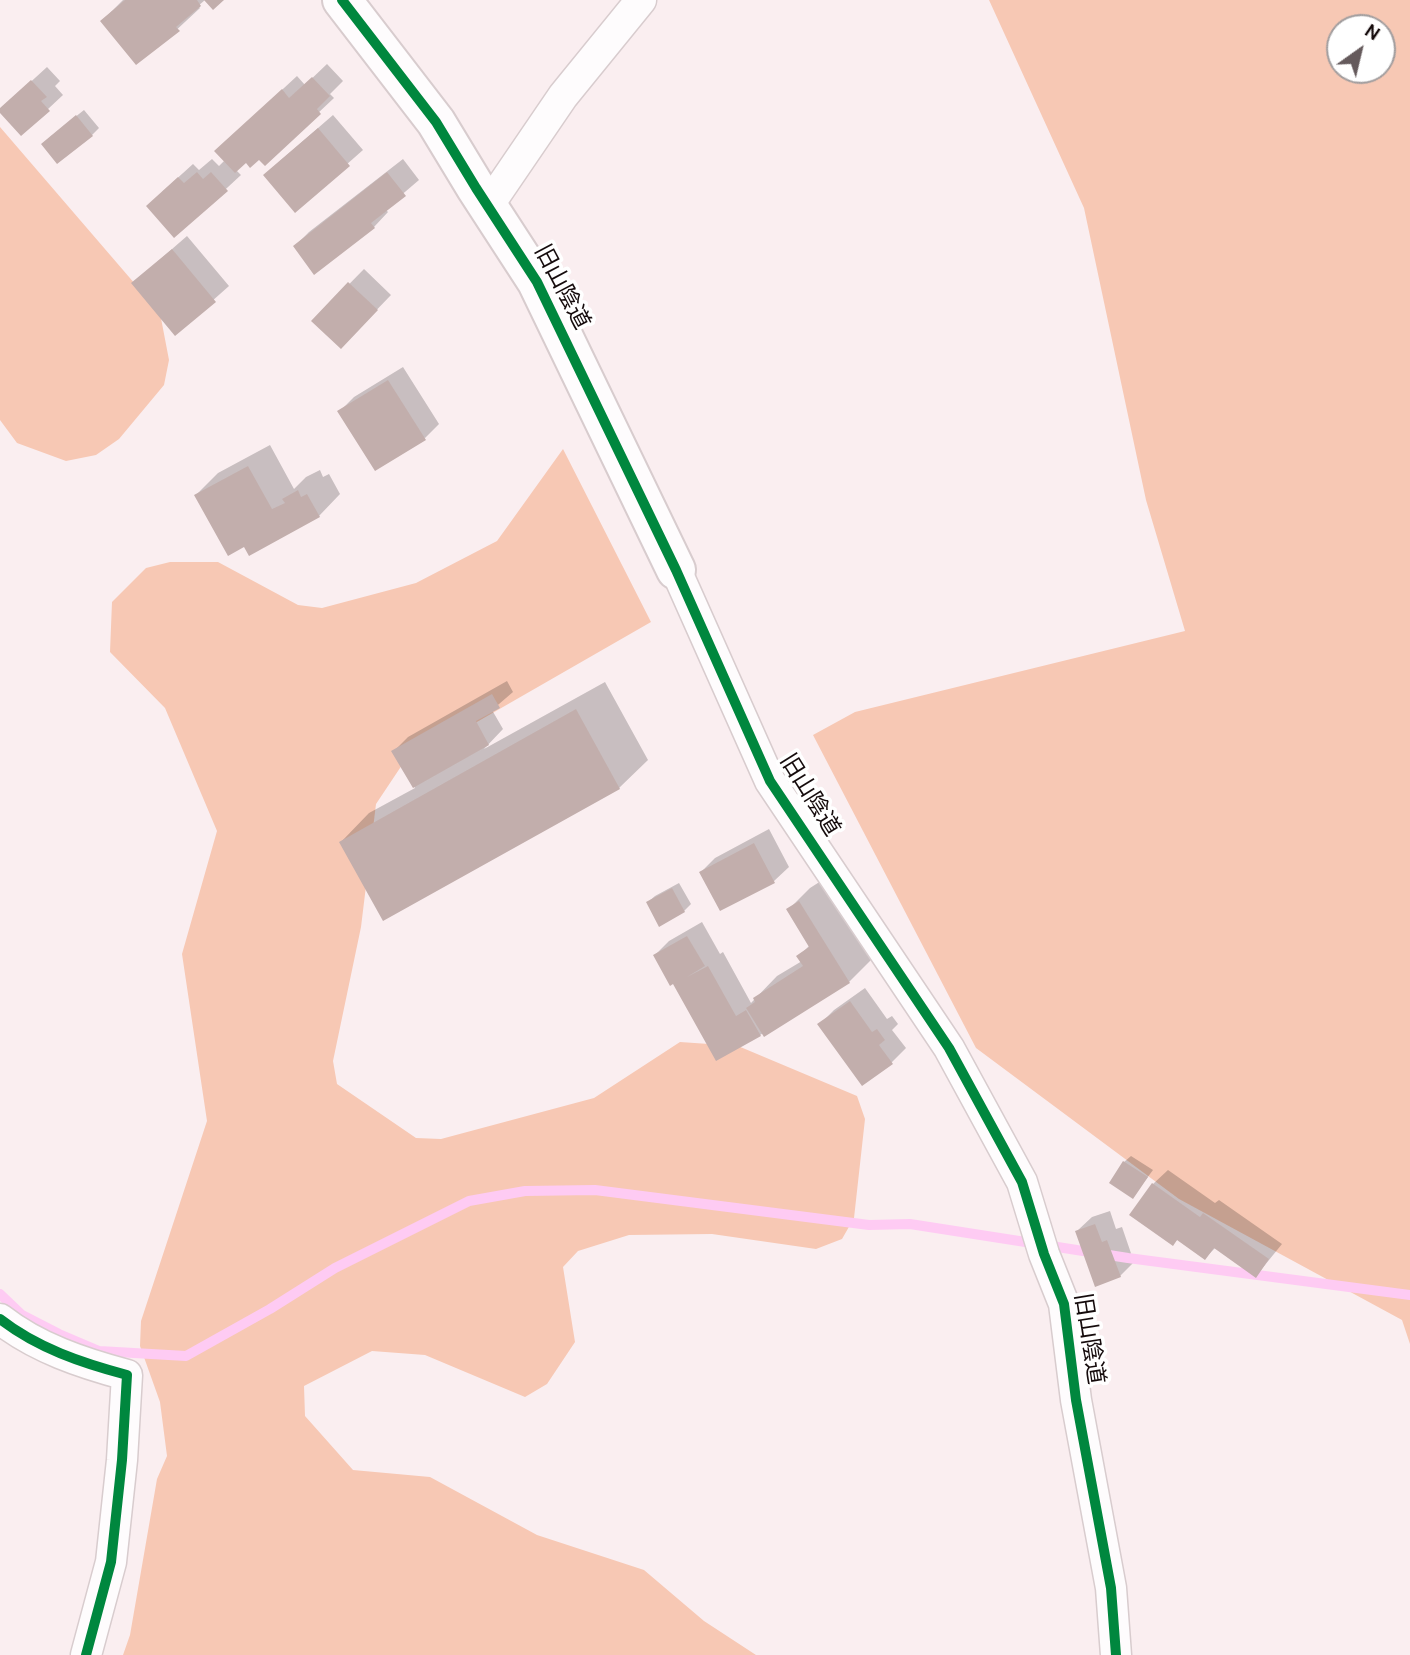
<!DOCTYPE html>
<html>
<head>
<meta charset="utf-8">
<style>
  body { margin:0 }
  #map { position:relative; width:1410px; height:1655px; overflow:hidden; background:#faeef0; font-family:Overpass,sans-serif }
  canvas { display:block }
  .north { position:absolute; left:1326px; top:14px; width:70px; height:70px; box-sizing:border-box; background:#fff; border:2px solid #a19d9e; border-radius:50%; rotate:34deg; font-size:19px; font-weight:700; line-height:28px; text-align:center; color:#150b0c }
  .north::after { content:''; display:block; margin:auto; width:24px; height:32px; background:#655a5c; clip-path:polygon(50% 0,100% 100%,50% 72%,0 100%) }
</style>
</head>
<body>
<div id="map">
<canvas width="1410" height="1655"></canvas>
<div class="north">N</div>
</div>
<script>
const c = document.querySelector('canvas').getContext('2d');
c.lineJoin = 'round';
function fillPath(path, color) {
  c.fillStyle = color;
  c.fill(path, 'evenodd');
}
function trace(path, color, width, dash) {
  c.strokeStyle = color;
  c.lineWidth = width;
  c.lineCap = dash ? 'butt' : 'round';
  c.setLineDash(dash || []);
  c.stroke(path);
}
function write(font, color, halo, rows, align = 'center') {
  c.font = font + ' Overpass,"Noto Sans JP",sans-serif';
  c.lineWidth = 7;
  c.setLineDash([]);
  c.textBaseline = 'middle';
  c.strokeStyle = halo;
  c.fillStyle = color;
  for (const [text, x, y, turn = 0] of rows) {
    c.save();
    c.translate(x, y);
    c.rotate((+turn || 0) * Math.PI / 180);
    c.textAlign = isNaN(turn) ? turn : align;
    if (halo) c.strokeText(text, 0, 0);
    c.fillText(text, 0, 0);
    c.restore();
  }
}
const forest = new Path2D(`
  M989 0H1410V1344L1402 1320 1179 1199 976 1048 813 735 855 712 1185 631 1146 500 1084 208ZM1340 28H1382V70H1340Z
  M0 127 160 313 169 360 164 385 119 439 96 455 66 461 17 443 0 420Z
  M563 449 651 622 402 765 376 804 361 927 333 1061 337 1084 416 1138 441 1139 594 1098 680 1042 738 1046 857 1096 865 1119 854 1218 842 1239 816 1249 712 1234 629 1235 578 1251 563 1267 575 1342 547 1384 525 1397 425 1355 372 1351 304 1386 305 1416 353 1470 430 1477 537 1535 644 1570 704 1621 756 1655H123L130 1635 157 1479 167 1456 160 1402 140 1346 141 1321 207 1121 182 954 217 831 165 708 110 652 112 602 146 568 170 562H218L298 605 322 608 416 583 497 541Z`);
const shadow = new Path2D(`
  M123 0H205L198 6 200 8 157 48 102 21Z
  M327 64 343 81 330 94 334 98 265 163 259 157 246 161 236 170 241 175 175 236 162 192 193 164 199 170 212 159 219 166 225 160 231 137 297 76 305 85Z
  M47 67 60 81 55 86 63 95 48 109 0 110Z
  M84 110 99 128 92 135 50 137Z
  M333 115 363 150 295 210 280 161Z
  M403 159 419 180 385 209 388 212 374 227 295 246 309 232Z
  M187 236 229 286 175 334 133 283Z
  M364 269 391 295 341 347 313 321Z
  M403 367 439 424 425 438 339 412 354 397Z
  M270 445 294 489 306 477 320 470 323 477 329 474 340 494 319 516 244 545 196 495 218 473Z
  M507 681 513 692 492 710 503 729 484 749 605 682 648 760 619 788 341 842 369 813 415 788 394 751 408 737Z
  M769 829 789 867 774 881 721 909 701 872 715 858Z
  M821 881 871 960 849 982 760 1035 674 981 655 955 669 941 702 922 720 954 723 952 751 1003 777 976 802 961 799 956 810 945 788 910 810 888Z
  M679 883 691 904 684 911 648 902 655 896Z
  M865 988 887 1019 892 1016 898 1024 892 1030 906 1048 891 1063 819 1025 834 1010Z
  M1131 1156 1153 1170 1133 1197 1124 1162Z
  M1168 1170 1215 1203 1219 1200 1282 1244 1256 1276 1216 1247 1205 1258 1178 1239 1173 1244 1153 1184Z
  M1110 1211 1116 1229 1122 1227 1134 1262 1120 1276 1077 1231 1092 1217Z`);
const stream = new Path2D(`
  M0 1294 22 1315 59 1334 99 1351 186 1356 270 1309 335 1268 469 1201 525 1191 595 1190 869 1225 910 1224 1128 1258 1410 1295`);
const building = new Path2D(`
  M125 0H197L201 6 176 27 180 31 136 65 100 21Z
  M204 0H224L213 10Z
  M312 77 330 96 317 109 321 114 265 166 259 160 250 168 246 163 235 173 214 151 282 89 289 98Z
  M31 80 47 97 41 101 50 111 21 136 0 113V108Z
  M76 115 93 136 57 164 41 144Z
  M318 128 350 166 295 213 263 175Z
  M197 172 203 179 211 172 228 191 174 238 146 206 178 177 184 183Z
  M387 172 406 196 371 223 375 228 314 275 293 246Z
  M172 249 216 302 175 336 131 283Z
  M348 282 378 310 341 349 311 321Z
  M388 380 426 440 375 471 337 411Z
  M248 466 272 509 285 503 282 499 298 490 301 497 307 494 320 517 249 556 244 547 228 556 194 495Z
  M492 694 500 708 476 721 489 745 413 788 391 751Z
  M576 709 620 789 383 921 339 842Z
  M754 843 775 883 720 911 699 872Z
  M672 888 685 912 659 927 646 902Z
  M799 901 850 983 764 1037 746 1008 755 1002 753 998 803 966 796 956 809 947 786 909Z
  M687 936 705 966 687 977 708 966 736 1016 746 1010 761 1036 716 1061 673 984 670 986 653 955Z
  M850 1001 872 1032 877 1029 885 1040 879 1045 893 1064 862 1086 817 1024Z
  M1123 1161 1148 1177 1133 1199 1109 1183Z
  M1152 1183 1200 1217 1203 1213 1269 1259 1256 1278 1214 1248 1205 1260 1177 1240 1173 1246 1129 1215Z
  M1095 1224 1102 1242 1107 1240 1121 1277 1095 1287 1075 1231Z`);
const street = new Path2D(`
  M488 206 563 96 641 0
  M676 570 770 781 949 1048 1022 1182 1044 1254 1064 1304 1076 1400 1111 1588 1116 1655
  M0 1319C37 1348 82 1363 127 1375L122 1460 111 1562 86 1655`);
const secondary = new Path2D(`
  M342 0 436 122 476 188 537 282 676 570`);
const cycleway = new Path2D(`
  M342 0 436 122 476 188 537 282 676 570 770 781 949 1048 1022 1182 1044 1254 1064 1304 1076 1400 1111 1588 1116 1655
  M0 1319C37 1348 82 1363 127 1375L122 1460 111 1562 86 1655`);
const streetNames = [
  ["旧山陰道",560,288,62],
  ["旧山陰道",808,796,58],
  ["旧山陰道",1087,1339,81]
];
fillPath(forest, '#f7c8b4');
fillPath(shadow, '#0003');
trace(stream, '#fecbf3', 10);
fillPath(building, '#c2aeac');
trace(street, '#d8ccce', 33);
trace(secondary, '#d8ccce', 42);
trace(street, '#fefcfd', 30);
trace(secondary, '#fefcfd', 38);
trace(cycleway, '#00873e', 10);
write('23px', '#150b0c', '#fff', streetNames);
</script>
</body>
</html>
